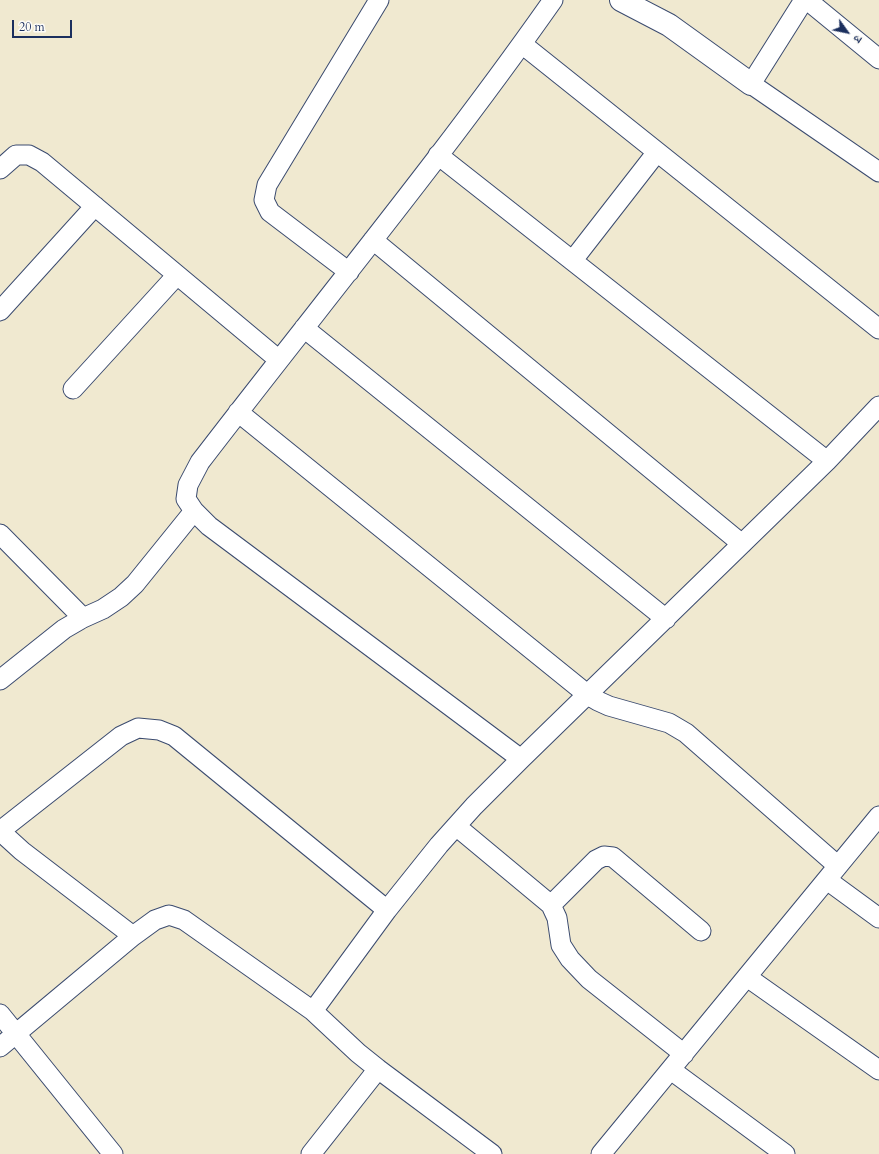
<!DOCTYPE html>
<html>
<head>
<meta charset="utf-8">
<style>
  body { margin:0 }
  #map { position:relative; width:879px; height:1154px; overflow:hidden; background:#f0e9d0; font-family:Cardo,"Noto Serif Devanagari",serif }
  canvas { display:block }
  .north { position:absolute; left:827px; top:12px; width:40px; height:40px; -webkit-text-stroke:3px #fdfcf7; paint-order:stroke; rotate:123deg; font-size:11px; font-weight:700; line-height:16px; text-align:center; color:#1b2f5e }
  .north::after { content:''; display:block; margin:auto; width:14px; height:18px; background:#1b2f5e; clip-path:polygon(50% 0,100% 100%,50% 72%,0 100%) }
  .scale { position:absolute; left:12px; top:20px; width:60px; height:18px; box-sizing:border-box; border:2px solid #1b2f5e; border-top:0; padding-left:5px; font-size:12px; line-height:14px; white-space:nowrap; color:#1b2f5e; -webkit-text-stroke:3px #fdfcf7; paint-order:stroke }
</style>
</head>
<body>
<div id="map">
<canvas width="879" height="1154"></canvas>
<div class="north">उ</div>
<div class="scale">20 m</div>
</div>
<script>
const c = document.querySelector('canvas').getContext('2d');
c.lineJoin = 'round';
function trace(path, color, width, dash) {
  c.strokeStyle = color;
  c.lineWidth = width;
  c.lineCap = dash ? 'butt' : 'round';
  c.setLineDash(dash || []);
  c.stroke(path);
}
const minor = new Path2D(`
  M804 0 751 84 879 172
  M807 0 879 59
  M522 44 879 329
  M438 155 827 461
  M0 169 16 155H29L42 162 279 360
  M373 240 742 544
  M573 260 657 152
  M349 272 270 212 264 200 267 185 379 0
  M0 311 95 206
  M304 328 666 619
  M73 389 177 275
  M238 412 588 695 598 701 609 706 669 723 686 733 838 866
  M0 534 83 618
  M0 680 64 629 83 618 103 609 121 597 135 584 194 511
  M521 759 209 526 194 511 186 499 188 485 200 462C318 308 442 158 553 0
  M456 826 551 905 557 918 561 945 570 959 589 979 684 1054
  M0 831 121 736 138 728 159 730 174 736 387 910
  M0 831 22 851 133 936
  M827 880 879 918
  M551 905 596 860 604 856 613 857 701 931
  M747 977 879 1070
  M313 1011 387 910 439 845 474 806 521 759 827 461 879 406
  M0 1014 113 1154
  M0 1047 133 936 155 920 169 915 184 920 313 1011 358 1053 378 1069 492 1154
  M671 1070 785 1154
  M311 1154 378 1069
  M601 1154 879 816`);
const tertiary = new Path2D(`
  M621 0 669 25 751 84`);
trace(minor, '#3b4b6f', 21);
trace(tertiary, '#3b4b6f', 24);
trace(minor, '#fff', 19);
trace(tertiary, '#fff', 22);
</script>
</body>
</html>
